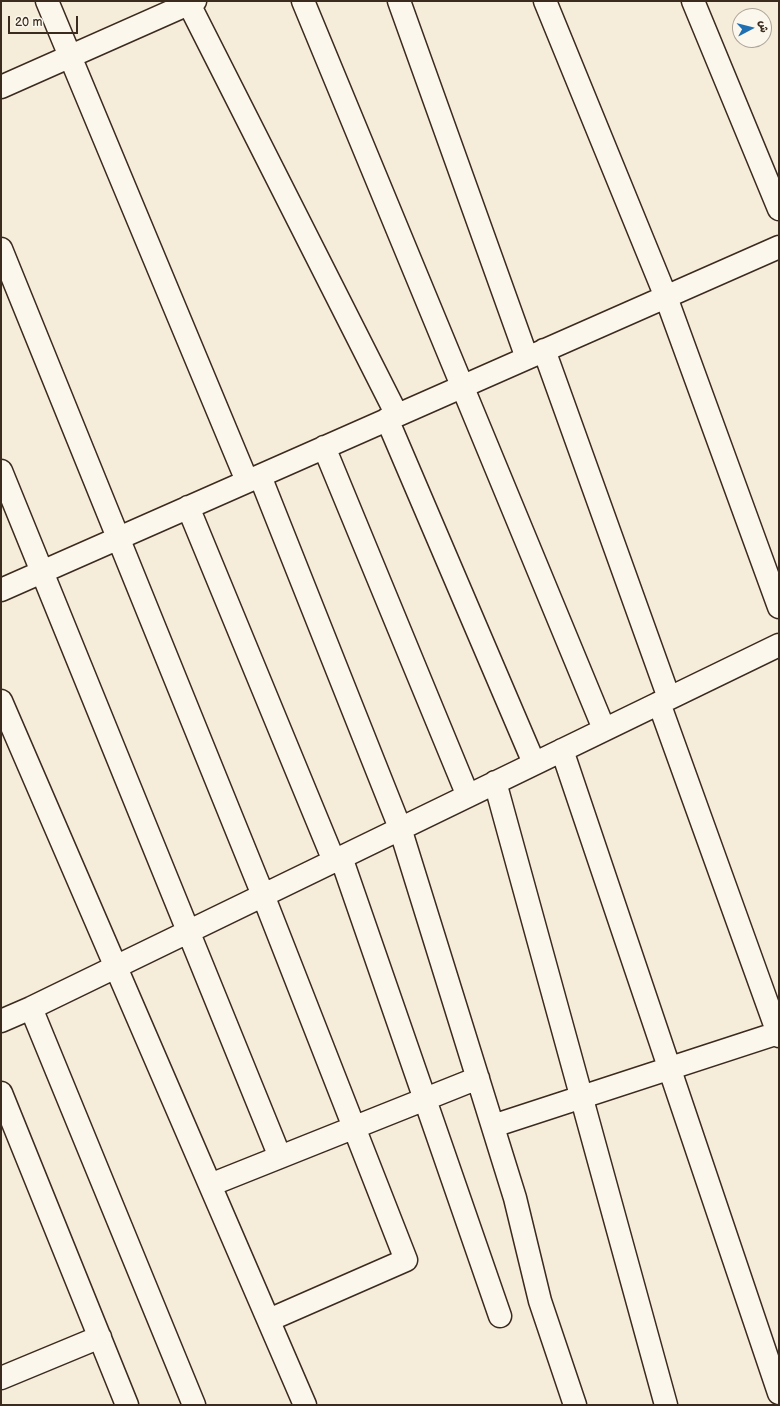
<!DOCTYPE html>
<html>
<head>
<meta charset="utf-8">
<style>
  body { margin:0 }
  #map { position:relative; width:780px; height:1406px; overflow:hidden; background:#f6ecda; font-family:"Balsamiq Sans","Playpen Sans Arabic",sans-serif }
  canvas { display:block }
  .frame { position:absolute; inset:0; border:2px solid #3b2a1e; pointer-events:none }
  .north { position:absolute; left:732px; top:8px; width:40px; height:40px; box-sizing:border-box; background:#fbf7ec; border:1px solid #aea59a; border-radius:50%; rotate:83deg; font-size:11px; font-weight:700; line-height:16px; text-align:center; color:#3b2a1e }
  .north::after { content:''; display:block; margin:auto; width:14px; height:18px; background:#1f6fb2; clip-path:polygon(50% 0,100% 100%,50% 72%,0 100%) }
  .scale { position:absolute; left:8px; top:16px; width:70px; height:18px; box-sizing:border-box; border:2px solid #3b2a1e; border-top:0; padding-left:5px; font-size:12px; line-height:14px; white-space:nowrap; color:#3b2a1e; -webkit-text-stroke:3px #fbf7ec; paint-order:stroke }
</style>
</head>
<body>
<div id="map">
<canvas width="780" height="1406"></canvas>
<div class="frame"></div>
<div class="north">ش</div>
<div class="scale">20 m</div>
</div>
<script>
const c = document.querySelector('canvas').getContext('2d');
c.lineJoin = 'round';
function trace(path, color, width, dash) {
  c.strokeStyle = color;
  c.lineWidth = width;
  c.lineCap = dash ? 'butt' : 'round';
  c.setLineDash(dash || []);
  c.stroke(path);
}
const minor = new Path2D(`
  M47 1 247 481
  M303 1 604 729
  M399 1 527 358
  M545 1 666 297 779 607
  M693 1 779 209
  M189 4 397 415
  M1 87 195 1
  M1 249 263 895 406 1260 269 1320
  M544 350 669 698
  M387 419 534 763
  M324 447 468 796
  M1 471 280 1157
  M260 476 400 828 515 1198 540 1301 575 1405
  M188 507 334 861
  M1 590 779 247
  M1 701 305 1405
  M659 703 779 1036
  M562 750 779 1393
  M495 782 666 1405
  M341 857 500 1316
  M31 1008 194 1405
  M1 1021 31 1008 779 645
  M1 1093 127 1405
  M493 1126 778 1033
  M210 1185 478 1078
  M1 1378 100 1337`);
trace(minor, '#3b2a1e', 25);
trace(minor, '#fbf7ec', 22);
</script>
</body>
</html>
